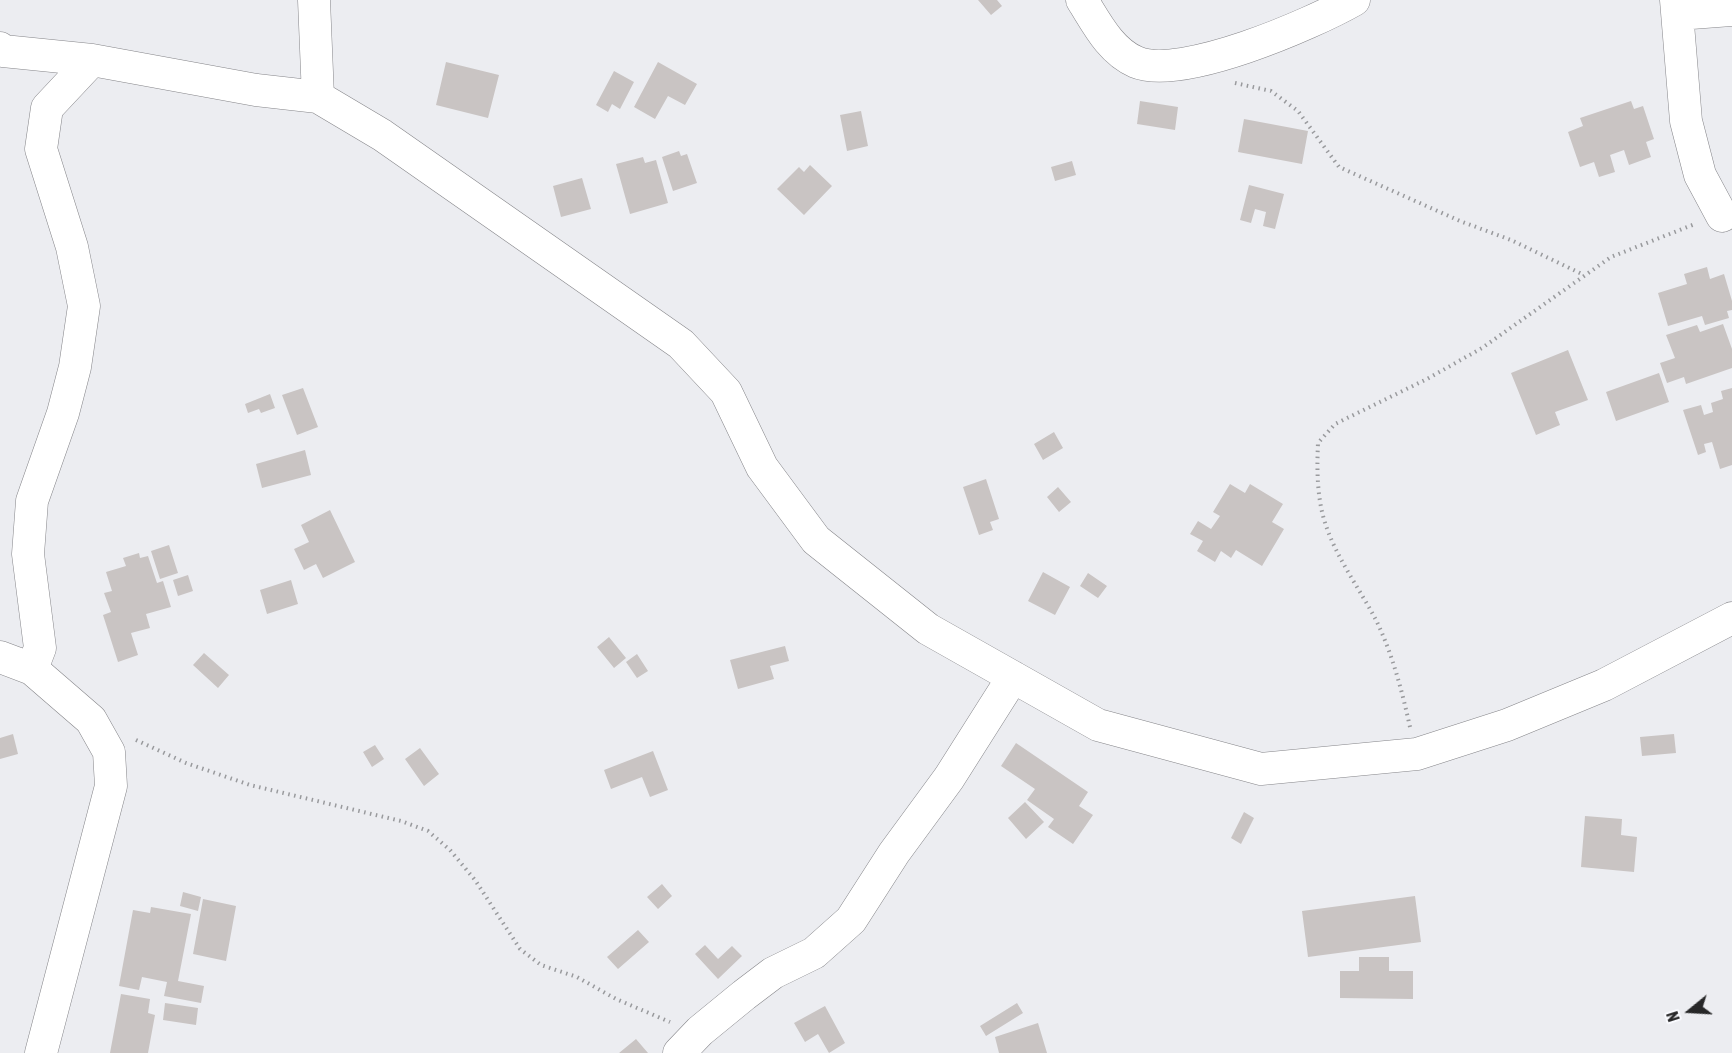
<!DOCTYPE html>
<html>
<head>
<meta charset="utf-8">
<style>
  body { margin:0 }
  #map { position:relative; width:1732px; height:1053px; overflow:hidden; background:#ecedf1; font-family:"Asap Condensed",sans-serif }
  canvas { display:block }
  .north { position:absolute; left:1660px; top:981px; width:60px; height:60px; -webkit-text-stroke:4px #f9fafe; paint-order:stroke; rotate:252deg; font-size:16px; font-weight:700; line-height:24px; text-align:center; color:#272728 }
  .north::after { content:''; display:block; margin:auto; width:21px; height:27px; background:#272728; clip-path:polygon(50% 0,100% 100%,50% 72%,0 100%) }
</style>
</head>
<body>
<div id="map">
<canvas width="1732" height="1053"></canvas>
<div class="north">N</div>
</div>
<script>
const c = document.querySelector('canvas').getContext('2d');
c.lineJoin = 'round';
function fillPath(path, color) {
  c.fillStyle = color;
  c.fill(path, 'evenodd');
}
function trace(path, color, width, dash) {
  c.strokeStyle = color;
  c.lineWidth = width;
  c.lineCap = dash ? 'butt' : 'round';
  c.setLineDash(dash || []);
  c.stroke(path);
}
const building = new Path2D(`
  M978 0H997L1002 6 991 15Z
  M446 62 499 75 488 118 436 105Z
  M658 62 697 84 685 105 668 96 655 119 634 107Z
  M614 71 634 82 620 109 612 104 608 112 596 105Z
  M1140 101 1178 107 1175 130 1137 124Z
  M1631 101 1634 109 1643 106 1654 139 1646 142 1651 157 1629 165 1624 150 1610 155 1615 172 1599 177 1594 162 1580 167 1568 132 1583 126 1580 118Z
  M861 111 868 146 847 151 840 115Z
  M1244 119 1308 131 1302 164 1238 152Z
  M679 151 681 156 687 154 697 183 673 191 662 157Z
  M643 157 645 163 656 160 668 203 630 214 616 164Z
  M1072 161 1076 175 1055 181 1051 167Z
  M810 165 832 186 804 215 777 189 799 167 804 172Z
  M582 178 591 209 561 217 553 186Z
  M1249 185 1284 194 1275 229 1263 226 1266 212 1255 209 1251 223 1240 220Z
  M1707 267 1710 279 1724 274 1732 301V310L1727 311 1729 318 1705 325 1702 316 1668 326 1658 293 1687 284 1684 274Z
  M1723 324 1732 349V368L1686 384 1684 377 1667 383 1660 363 1675 358 1666 335 1697 325 1700 332Z
  M1568 350 1588 400 1555 412 1560 425 1536 435 1511 373Z
  M1659 373 1669 402 1616 421 1606 392Z
  M303 388 318 427 297 435 282 395Z
  M1732 388V465L1720 469 1712 442 1704 444 1706 452 1698 455 1683 410 1701 405 1704 415 1713 412 1711 403 1723 399 1721 391Z
  M270 394 275 408 261 413 259 409 248 413 245 404Z
  M1054 432 1063 448 1043 460 1034 444Z
  M305 450 311 475 262 488 256 464Z
  M986 479 999 519 990 522 993 530 979 535 963 487Z
  M1230 484 1245 493 1250 484 1283 504 1272 522 1284 529 1262 566 1236 550 1231 558 1221 551 1215 562 1197 551 1203 541 1190 534 1198 521 1211 529 1220 516 1213 512Z
  M1058 487 1071 502 1059 512 1047 497Z
  M330 510 355 562 323 578 316 564 304 570 294 549 309 542 301 525Z
  M169 545 178 573 160 579 151 551Z
  M139 553 140 558 148 556 157 583 163 581 171 607 146 614 150 628 131 633 138 655 118 662 103 615 111 612 104 593 112 591 106 572 126 566 123 558Z
  M1043 572 1070 587 1055 615 1028 601Z
  M1088 573 1107 586 1098 598 1080 586Z
  M188 575 193 591 178 596 173 580Z
  M291 580 298 604 267 614 260 590Z
  M609 637 626 658 614 668 597 647Z
  M785 646 789 661 770 666 774 679 738 689 730 660Z
  M204 653 229 675 218 688 193 665Z
  M637 654 648 671 637 678 626 662Z
  M13 734 18 754 0 759V738Z
  M1674 734 1676 753 1642 756 1640 737Z
  M1016 743 1088 792 1079 806 1093 815 1073 844 1048 827 1054 819 1027 800 1035 789 1001 766Z
  M375 745 384 759 372 767 363 752Z
  M420 748 439 774 424 786 405 759Z
  M653 751 668 790 650 797 642 777 611 789 604 770Z
  M1025 802 1044 822 1026 839 1008 818Z
  M1244 812 1254 818 1241 844 1231 838Z
  M1585 816 1622 819 1621 835 1637 837 1634 872 1581 867Z
  M662 884 672 896 658 909 647 897Z
  M183 892 201 897 198 911 180 906Z
  M1415 896 1421 942 1308 957 1302 911Z
  M203 899 236 906 226 961 193 954Z
  M151 907 191 914 178 981 204 986 201 1003 164 996 167 982 142 977 139 990 119 986 133 910 150 913Z
  M638 930 649 942 618 969 607 957Z
  M705 945 718 959 732 946 742 956 718 979 695 954Z
  M1359 957H1389V971H1413V999L1340 998V971H1359Z
  M121 994 150 999 148 1013 155 1015 148 1053H110Z
  M165 1003 198 1008 196 1025 163 1020Z
  M1017 1003 1023 1013 986 1036 980 1026Z
  M825 1006 845 1043 829 1053 818 1034 805 1042 794 1023Z
  M1038 1023 1047 1053H999L995 1037Z
  M636 1039 648 1053H619Z`);
const path = new Path2D(`
  M1235 83 1271 91 1298 111 1339 167 1460 221 1511 240 1584 275
  M1410 727C1402 691 1393 656 1377 622 1358 585 1329 549 1321 507 1317 486 1317 465 1318 443L1335 424 1427 379 1482 348 1611 257 1695 224
  M136 740 186 763 250 785 401 821 428 831 450 850 475 880 520 949 541 965 577 977 616 999 670 1022`);
const minor = new Path2D(`
  M314 0 318 97
  M1082 0C1096 22 1110 51 1136 62 1181 81 1312 24 1354 0
  M1676 0 1686 121 1700 175 1722 216
  M1678 14 1732 10
  M0 48 3 51 92 60 256 90 318 97 382 135 681 344 726 392 762 467 816 540 928 629 1098 725 1261 769 1417 754 1507 725 1604 685 1732 618
  M0 657 32 669 91 720 109 752 111 786 41 1053
  M32 669 40 648 28 554 32 501 63 413 75 367 84 306 72 247 41 149 47 108 92 60
  M679 1053 700 1031 744 995 773 973 814 953 851 920 894 853 949 778 1013 677`);
fillPath(building, '#c9c4c3');
trace(minor, '#858589', 33);
trace(path, '#999a9d', 4, [1.5, 4.5]);
trace(minor, '#fff', 32);
</script>
</body>
</html>
